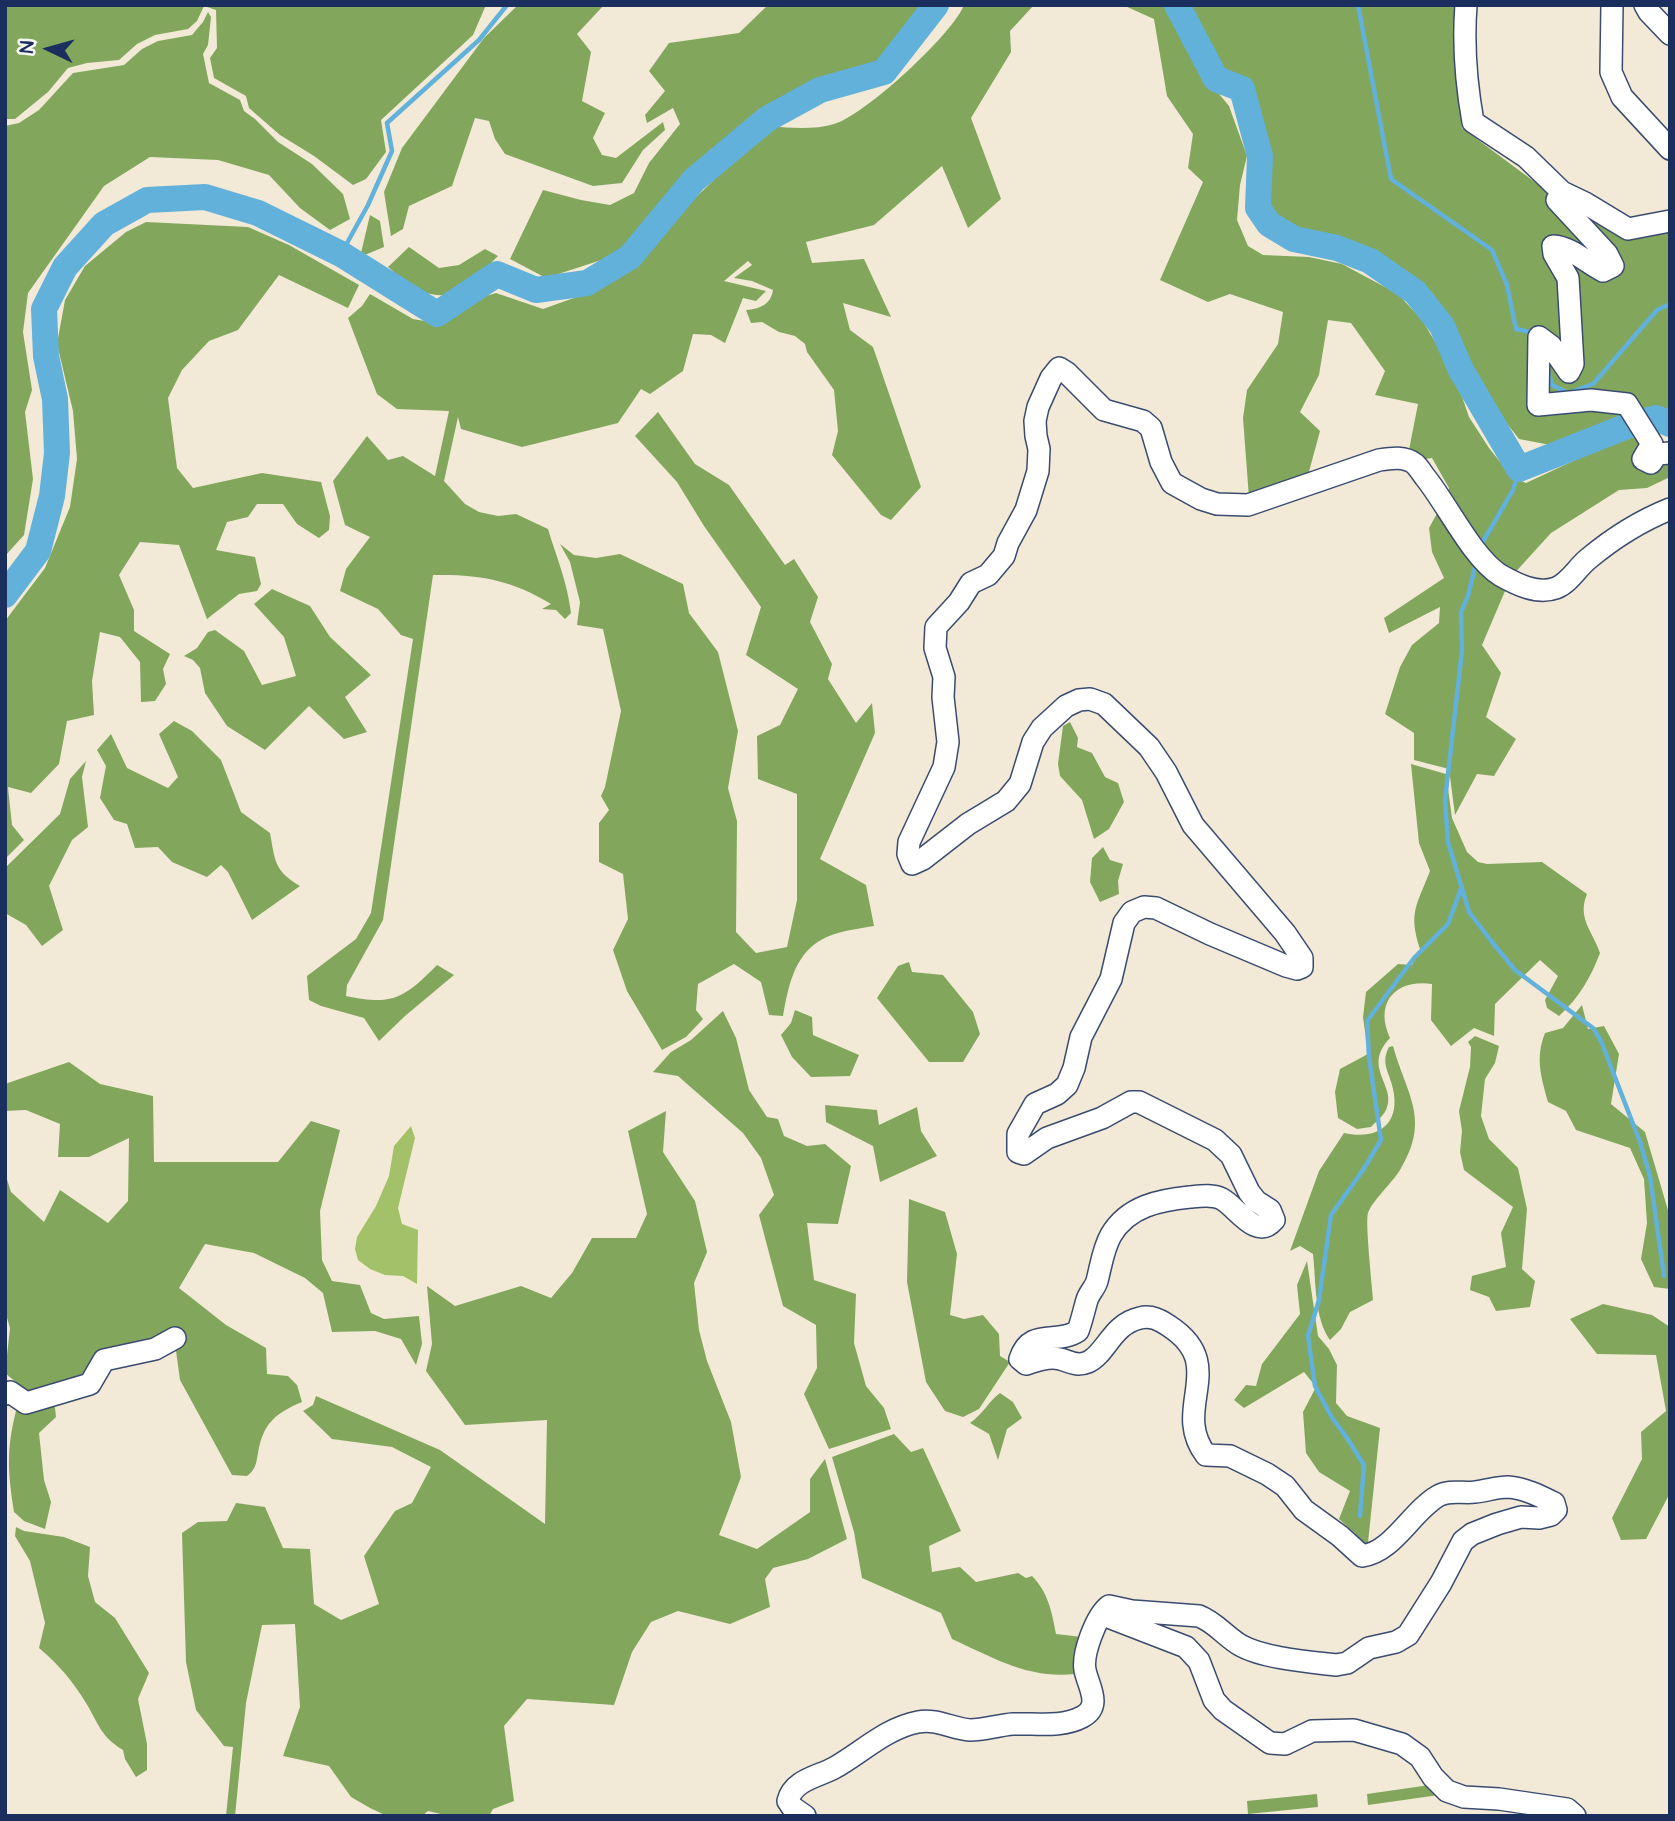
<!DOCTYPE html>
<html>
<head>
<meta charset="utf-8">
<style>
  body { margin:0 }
  #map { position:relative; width:1675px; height:1821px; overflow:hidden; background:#f2ead7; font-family:"Architects Daughter",sans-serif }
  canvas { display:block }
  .frame { position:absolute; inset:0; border:7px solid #1b2f5e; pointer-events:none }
  .north { position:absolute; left:14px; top:14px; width:70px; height:70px; -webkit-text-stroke:5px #f6f6f2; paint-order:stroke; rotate:275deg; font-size:19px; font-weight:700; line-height:28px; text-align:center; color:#1b2f5e }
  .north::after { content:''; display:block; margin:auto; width:24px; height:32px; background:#1b2f5e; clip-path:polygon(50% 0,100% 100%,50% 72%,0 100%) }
</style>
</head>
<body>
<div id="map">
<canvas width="1675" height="1821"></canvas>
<div class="frame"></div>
<div class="north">N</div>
</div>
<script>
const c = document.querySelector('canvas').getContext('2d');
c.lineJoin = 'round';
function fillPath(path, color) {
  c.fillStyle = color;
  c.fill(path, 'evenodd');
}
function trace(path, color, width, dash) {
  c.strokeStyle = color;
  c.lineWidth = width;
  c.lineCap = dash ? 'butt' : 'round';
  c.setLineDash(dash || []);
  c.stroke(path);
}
const green = new Path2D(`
  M411 1126 415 1138 398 1208 402 1224 418 1230 417 1284 403 1276 385 1275 370 1269 358 1260 355 1249 357 1237 376 1206 389 1176 394 1146Z`);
const forest = new Path2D(`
  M5 5H486L473 35 381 120 386 152 366 179 353 185 314 156 280 135 249 108 246 96 214 78 210 58 217 48 216 10 204 6 197 21 188 29 155 35 137 44 119 60 87 63 68 68 48 92 15 119H5Z
  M518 5H604L577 34 591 52 582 101 605 113 593 138 602 155 616 158 663 122 665 130 643 150 622 183 593 186 505 154 495 139 489 121 475 118 452 186 409 206 403 229 391 236 384 192 402 148 484 38Z
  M768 5H931L878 67 761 114 687 172 626 252 546 278 510 259 543 190 581 200 610 205 634 193 649 163 680 124 673 108 647 123 645 115 665 91 649 71 669 43 739 33Z
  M964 5H1034L1010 31 1011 52 971 118 1001 199 968 228 942 166 874 225 806 242 812 263 864 259 891 317 843 303 850 330 873 347 921 487 891 520 881 515 832 455 838 431 834 390 807 352 805 344 795 336 779 332 762 322 751 323 746 310C760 309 771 304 773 290L752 281 734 278 752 265 748 261 724 281 766 291 756 301 743 298 725 343 711 335 693 334 683 371 650 394 641 389 618 423 522 447 461 429 458 417 444 481 465 504 479 512 498 516 516 514 548 529C557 559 567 581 571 613L565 619 556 610 542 609 551 604C512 580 479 574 433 575L383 920 347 985 346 996C394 1006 404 998 437 965L454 975 405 1016 379 1041 364 1018 321 1006 309 1000 307 976 356 939 371 913 413 639 401 635 378 609 340 591 346 569 370 537 345 525 333 481 367 436 388 460 403 456 435 476 449 411 397 409 377 394 348 318 362 306 370 294 413 319 436 323 459 313 479 298 496 293 543 309 599 289 633 266 692 201 770 126C791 128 813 130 834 124 864 116 953 34 964 5Z
  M1106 5H1171L1215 89 1229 106 1247 156 1240 185 1237 220 1248 246 1263 255 1309 257 1342 264 1398 294 1422 320 1454 373 1469 417 1489 448 1512 477 1526 483 1601 448 1631 437 1642 440 1670 457V477L1647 488 1619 490 1551 533 1511 577 1447 500 1449 488 1432 458 1417 460 1408 455 1418 404 1375 395 1385 371 1351 323 1328 320 1319 375 1300 412 1320 431 1307 479 1249 498 1243 418 1247 390 1278 344 1283 312 1230 294 1208 302 1160 280 1203 182 1188 168 1193 134 1167 96 1154 19 1125 6Z
  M1191 5H1459C1456 46 1456 87 1462 128L1555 197 1603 254 1588 260 1560 265 1571 362 1553 343 1535 408 1621 407 1630 421 1561 447 1519 439 1490 402 1451 320 1427 292 1387 258 1301 235 1271 223 1265 209 1268 166Z
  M208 12 211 17 208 45 203 54 209 83 240 100 244 111 255 119 278 142 312 164 343 194 350 219 330 230 300 208 269 175 218 160 150 157 104 186 28 293 23 332 32 390 25 412 33 479 24 535 5 556V126L19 123 39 110 73 73 124 65 142 49 158 41 192 35 203 22Z
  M1561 201 1607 219 1670 226V418L1655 414 1639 418 1628 402H1541V343L1569 374 1556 249 1604 274Z
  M370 215 380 221 384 247 360 257Z
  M146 222 248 227 289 245 359 285 348 308 279 275 238 330 209 341 182 370 168 398 177 468 193 488 262 473 321 482 330 516 329 530 319 538 297 524 283 504H257L248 517 227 522 216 550 255 557 261 584 257 591 239 594 207 619 179 545 140 542 119 575 134 610V631L170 654 163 669 166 684 155 701 141 702 140 662 120 637 100 632 92 681 94 715 67 721 59 764 31 793 8 787 12 825 24 840 5 859V621L45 568 70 507 77 459 73 411 57 344 65 300 85 266 126 232Z
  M409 247 439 268 459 265 485 249 498 256C473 280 457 307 419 290 408 286 397 274 388 267Z
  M658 412 695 464 729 485 785 565 794 559 818 597 810 622 832 664 828 679 856 723 872 703 875 733 820 859 866 885 874 926C857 929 836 931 821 940 794 955 788 988 783 1016L769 1015 761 982 734 964 698 984 696 1010 703 1019 686 1037 662 1050 627 991 613 950 628 919 623 874 599 862V823L609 810 601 796 605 787 621 711 603 629 577 625 580 602 570 562 560 544 574 555 596 558 620 554 683 584 689 613 718 652 738 731 728 788 737 821 736 932 756 953 787 947 797 900V794L758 779 757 736 780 725 798 689 746 655 761 607 704 526 677 482 635 436Z
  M1442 504 1508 584 1482 645 1501 673 1486 717 1516 739 1494 776 1477 774 1455 815 1449 769 1414 760V733L1385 714 1400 667 1412 645 1439 623 1440 607 1389 633 1384 618 1444 578 1432 552 1429 528Z
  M272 589 310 606 330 637 371 675 345 697 367 732 344 739 309 706 265 750 227 726 205 693 200 668 193 660 184 656 197 648 208 632 215 630 244 651 262 685 296 676 284 637 254 604Z
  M174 721 192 731 221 760 241 812 270 833C275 860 274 871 300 886L252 920 228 872 221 865 207 877 172 862 158 847 135 848 127 824 114 820 100 798 106 766 97 750 111 734 127 768 168 788 178 777 159 734Z
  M1070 722 1078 738 1077 747 1092 753 1105 777 1118 783 1124 802 1109 829 1094 839 1082 800 1060 776 1058 764 1063 726Z
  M86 761 82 777 88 827 72 840 49 886 63 930 42 946 26 925 5 913V868L60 814 70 779Z
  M1411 764 1446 774 1452 818 1467 852 1478 862 1487 864 1542 862 1587 894C1577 918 1592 930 1600 953 1591 977 1579 998 1559 1016L1547 1008 1545 1000 1558 976 1540 960 1495 1004 1494 1036 1474 1028 1451 1046 1431 1020 1432 984C1395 979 1374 1003 1390 1038 1361 1068 1398 1086 1386 1110 1383 1116 1376 1122 1371 1127L1357 1129 1338 1118 1335 1092 1340 1069 1368 1054 1363 1017 1366 992 1398 964 1412 965 1420 949C1408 912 1417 905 1430 871L1419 843Z
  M1103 847 1110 860 1123 864 1118 881 1119 894 1100 902 1090 882 1092 858Z
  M909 962 912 972 943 975 973 1012 980 1034 963 1062H929L877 998 898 966Z
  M1582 1005 1588 1029 1604 1026 1619 1054 1611 1104 1645 1132 1670 1217V1289L1654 1287 1641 1259 1647 1223 1644 1179 1630 1148 1576 1130 1566 1111 1548 1102C1541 1076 1535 1059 1545 1033L1563 1028Z
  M795 1010 812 1017 813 1035 859 1055 850 1076 811 1077 792 1057 781 1035 791 1023Z
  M723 1011 736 1038 749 1090 767 1117 778 1119 784 1136 807 1146 825 1144 851 1166 838 1224 807 1223 814 1280 856 1294 854 1343 866 1386 884 1408 891 1429 829 1449 804 1394 817 1368 816 1325 783 1306 759 1215 774 1195 761 1158 743 1133 678 1076 653 1072 671 1052 691 1040Z
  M1475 1036 1499 1046 1495 1063 1485 1079 1481 1116 1489 1139 1518 1168 1527 1209 1522 1269 1535 1281 1530 1307 1496 1311 1489 1297 1470 1290 1472 1276 1506 1267 1501 1233 1513 1207 1464 1170 1460 1152 1462 1131 1459 1111 1470 1067 1471 1047 1468 1042Z
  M1393 1046C1407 1096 1431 1119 1400 1170 1393 1182 1372 1201 1368 1213 1365 1222 1372 1285 1373 1300L1350 1312 1341 1329 1330 1340C1314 1318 1316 1281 1313 1254L1300 1246 1290 1251 1319 1171 1344 1133C1376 1140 1401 1126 1393 1089 1390 1073 1380 1064 1389 1047Z
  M69 1062 100 1084 153 1096 154 1162H278L311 1121 340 1130 320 1211 322 1260 332 1281 360 1285 371 1313 384 1319 419 1316 422 1344 416 1365 401 1339 375 1331 332 1332 323 1293 305 1278 254 1253 205 1244 179 1288 226 1325 266 1348 267 1374 288 1376 297 1385 302 1402C276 1413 263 1423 258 1453 256 1464 256 1469 247 1476L232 1475 180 1380 174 1336 86 1381 28 1392 5 1373 10 1328 5 1311V1173L11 1192 44 1222 60 1190 108 1223 128 1201 129 1138 89 1157H58L60 1124 26 1110 5 1111V1084Z
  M825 1105 877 1110 879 1125 917 1107 921 1131 937 1156 880 1182 873 1146 826 1122Z
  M666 1111 663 1152 695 1201 707 1252 694 1283 699 1330 707 1361 731 1422 741 1477 719 1535 757 1549 810 1512V1479L825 1459 847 1539 808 1559 773 1568 765 1579 770 1607 730 1624 678 1611 651 1622 632 1652 614 1705 527 1699 504 1726 514 1801 493 1809 489 1816H449L428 1811 422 1816H387L370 1808 351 1797 329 1766 283 1756 300 1707 295 1624 262 1625 246 1703 235 1816H226L233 1747 224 1746 196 1710 186 1662 182 1533 198 1522 227 1521 236 1503 265 1507 283 1548 310 1549 314 1604 341 1620 379 1604 364 1556 395 1511 412 1503 431 1467 392 1447 332 1439 303 1411 313 1405 316 1396 440 1450 545 1524 547 1420 465 1425 426 1371 432 1344 427 1286 455 1306 521 1286 551 1298 572 1273 592 1238H636L647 1214 628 1131Z
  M909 1199 945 1212 957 1254 950 1315 964 1319 983 1315 999 1334 1000 1356 1010 1362 979 1409 963 1417 945 1411 926 1382 907 1282Z
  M1307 1261 1318 1336 1329 1349 1337 1365 1336 1403 1347 1416 1380 1428 1367 1552 1353 1544 1356 1534 1339 1519 1350 1491 1319 1472 1306 1453 1303 1412 1316 1387 1304 1372 1244 1408 1234 1400 1246 1385 1256 1386 1262 1364 1300 1314 1297 1285Z
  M1603 1304 1652 1315 1670 1327V1493L1646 1539 1621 1540 1612 1518 1642 1459 1641 1432 1666 1411 1656 1355 1597 1354 1570 1319Z
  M1000 1393 1013 1402 1022 1418 1007 1429 998 1460 989 1434 970 1423C984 1413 988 1402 1000 1393Z
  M54 1399 56 1417 39 1433 44 1480 51 1502 45 1529 24 1521 14 1512C8 1473 6 1450 16 1411L39 1409Z
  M894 1434 911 1452 923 1448 961 1531 929 1546 932 1572 960 1567 976 1582 1018 1573 1026 1578 1032 1576C1048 1592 1052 1612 1056 1634L1082 1637 1075 1674C1028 1679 994 1658 952 1639L941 1613 862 1578 854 1532 832 1457Z
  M16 1527 24 1531 64 1537 90 1547 88 1576 95 1602 115 1618 149 1673 138 1699 147 1744V1770L136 1777 125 1759 123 1750C100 1736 99 1724 86 1703 73 1681 58 1664 39 1648L45 1623 30 1561 15 1536Z
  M1437 1784 1439 1795 1368 1805 1367 1794Z
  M1317 1794 1318 1807 1248 1814 1247 1801Z`);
const stream = new Path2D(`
  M1358 5 1391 179 1492 250 1507 285 1516 329 1530 332 1531 335
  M341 254 368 205 392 151 387 123 479 40 507 5
  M1548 372 1552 385 1568 393 1593 384 1657 310 1670 304
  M1481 545 1513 490 1519 469
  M1476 563 1468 596 1461 612 1462 651 1445 800 1448 842 1469 912 1492 942 1515 970 1593 1028 1601 1041 1640 1142 1650 1176 1664 1276
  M1360 1516 1364 1465 1347 1438 1331 1416 1315 1386 1308 1336 1319 1300 1331 1215 1363 1170 1381 1140 1369 1057 1367 1021 1414 958 1448 924 1462 886`);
const river = new Path2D(`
  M1177 5 1216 79 1242 89 1260 156 1258 208 1269 224 1294 239 1337 248 1370 261 1415 292 1442 326 1461 370 1519 469 1630 425 1656 418 1670 424
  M5 595 38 551 52 496 57 453 55 399 46 356 44 309 65 267 104 224 147 200 205 197 258 213 341 254 437 314 497 274 536 290 587 283 630 257 694 180 767 119 820 90 884 72 936 5`);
const minor = new Path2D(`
  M1466 5C1463 44 1466 83 1473 122L1526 157 1562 192 1585 203 1628 229 1670 221
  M1612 5 1611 72 1622 97 1670 149
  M1645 5 1649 12 1670 34
  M1562 192 1557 200 1607 254 1613 266 1603 271C1587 263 1571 247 1553 246L1554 254 1568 278 1573 364 1569 372 1551 346 1539 337 1538 405 1591 400 1627 404 1652 444 1643 459 1651 463 1657 454 1670 453
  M5 1394 10 1392 26 1403 90 1384 104 1360 155 1349 175 1338
  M1111 1618 1186 1647 1199 1661 1214 1700 1223 1710 1270 1743 1285 1744 1312 1731 1354 1730 1402 1744 1420 1757 1433 1777 1447 1791 1464 1797 1499 1799 1567 1809 1575 1816
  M805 1816 792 1807 788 1801C793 1780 817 1777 834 1768 861 1753 886 1728 918 1722 936 1718 953 1729 970 1730 984 1730 999 1725 1013 1724 1035 1723 1061 1728 1082 1717 1103 1706 1088 1686 1085 1670 1082 1654 1096 1616 1109 1606L1132 1611 1199 1616C1215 1622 1225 1636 1240 1645 1262 1658 1310 1662 1336 1665L1347 1663 1369 1648 1396 1642 1408 1635 1441 1583 1463 1541 1472 1534 1497 1524 1521 1517 1539 1518 1551 1515 1556 1510 1554 1503C1540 1496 1524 1488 1508 1487 1497 1487 1486 1491 1475 1492 1463 1494 1450 1489 1438 1496 1411 1512 1393 1552 1362 1556L1340 1536 1304 1510 1285 1486 1267 1474 1230 1456 1206 1455C1170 1408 1230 1366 1169 1326 1160 1320 1151 1315 1140 1318 1112 1324 1106 1354 1088 1362 1074 1368 1066 1358 1053 1358 1044 1358 1035 1361 1026 1364L1020 1359C1030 1327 1057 1345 1078 1331 1082 1320 1084 1310 1087 1300 1089 1293 1095 1288 1097 1281 1101 1266 1103 1249 1111 1235 1128 1206 1160 1200 1190 1197 1200 1196 1213 1194 1222 1199 1237 1207 1256 1241 1274 1220L1270 1210 1256 1201 1249 1192 1231 1155 1215 1140 1139 1102H1131L1102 1118 1047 1138 1024 1154 1018 1152V1134L1035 1104 1057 1094 1067 1085 1074 1068 1081 1037 1111 979 1124 923 1132 912 1144 907 1156 908 1210 934 1286 966 1297 969 1302 967V958L1285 933 1193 825 1166 772 1149 747 1104 704 1090 699 1079 700 1066 706 1042 728 1033 742 1020 784 1006 801 968 824 923 859 912 864 908 854 909 842 944 767 948 742 943 697 944 677 935 648 936 627 959 602 971 583 988 575 1004 556 1008 543 1026 510 1038 471 1039 449 1036 436 1035 421 1038 407 1051 378 1059 368 1067 373 1104 410 1143 421 1151 428 1161 462 1172 483 1201 499 1217 504 1248 505 1379 460C1392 458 1405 456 1415 464 1419 468 1422 473 1425 477 1447 504 1472 557 1500 575 1516 584 1537 595 1556 588 1569 583 1577 568 1588 559 1612 539 1640 521 1670 509`);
fillPath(green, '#a3c168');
fillPath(forest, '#82a75c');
trace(stream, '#61b1db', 4.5);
trace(river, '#61b1db', 26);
trace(minor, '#3b4b70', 24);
trace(minor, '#fff', 21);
</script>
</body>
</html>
